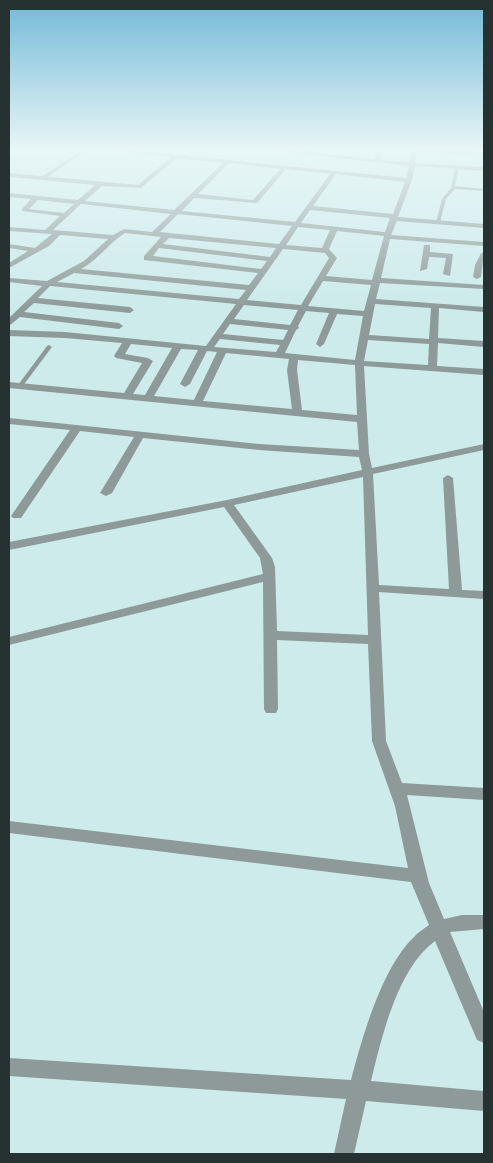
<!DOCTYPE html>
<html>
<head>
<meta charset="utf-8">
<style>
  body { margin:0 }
  #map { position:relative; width:493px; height:1163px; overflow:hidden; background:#ccebea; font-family:Rubik,sans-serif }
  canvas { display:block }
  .frame { position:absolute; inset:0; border:10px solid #263232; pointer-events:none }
</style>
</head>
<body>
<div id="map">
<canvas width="493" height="1163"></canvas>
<div class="frame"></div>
</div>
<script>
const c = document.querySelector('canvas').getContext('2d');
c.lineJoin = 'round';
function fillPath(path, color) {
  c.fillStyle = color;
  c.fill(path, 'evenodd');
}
const service = new Path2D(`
  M85 148H89L45 179H41V177Z
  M469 152 484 153V155L470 154Z
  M457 166 459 167 455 186 484 189V191L455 189 446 199 440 222 436 223 442 199 451 188 455 167Z
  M49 345 52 347 22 387H18V385L47 346Z`);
const minor = new Path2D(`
  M90 148H109L406 178 409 166 250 148 305 151 307 148H313L311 152 375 159 376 148H382L381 160 409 162 412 148 467 151 468 148H474L473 153 470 155 417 152 415 163 484 167V171L415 166 412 180 398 217 484 224V228L397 221 391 235 484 242V246L390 239 381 278 484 285V289L380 283 376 299 484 307V312L439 308 438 338 484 341V347L438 343 437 366 484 369V375L364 366 369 454 372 468 484 444V450L373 474 379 585 449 589 443 478 448 475 453 478 462 590 484 591V599L379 592 386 741 402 783 484 788V800L407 795 429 883 444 919 462 915H484V929L450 932 484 1012V1043L477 1040 435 941C397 969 382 1037 371 1081L484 1091V1111L366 1101 354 1154H334L346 1099 9 1076V1058L351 1080C362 1038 382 967 414 937 418 932 424 929 429 925L411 882 9 833V821L408 868 395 806 372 741 368 644 277 640 278 709 276 713H266L264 709 263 582 9 645V637L263 574 260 558 224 507 9 550V542L227 500 362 470 359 457 259 450 143 438 112 493 106 496 100 493 134 437 80 431 21 518H13L11 516 70 430 9 424V418L259 444 359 450 357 422 9 388V382L124 393 142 363 116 358 114 356 122 343 65 338 9 336V330L65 332 206 346 236 304 50 286 38 298 130 307 134 310 130 313 34 303 24 312 119 323 123 326 119 329 20 317 9 326V318L42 286 9 282V278L47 281 84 261 108 239 60 235 49 246 9 268V263L28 251 9 248V244L35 248 52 234 9 231V227L45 230 60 216 22 211V209L31 199 9 197V193L78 200 95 185 9 177V173L138 185 171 157ZM177 158 223 163 174 210 85 201 102 186 141 188ZM229 163 280 169 253 200 198 194ZM286 169 330 174 295 222 182 211 194 198 257 203ZM336 174 405 182 393 214 313 206ZM38 200 74 204 64 213 29 209ZM81 204 171 214 152 232 124 229 113 235 53 230ZM310 210 390 218 385 232 301 223ZM178 214 292 226 279 244 160 232ZM298 227 330 230 322 248 286 245ZM337 231 384 236 372 280 326 276 337 258 329 249ZM125 233 161 237 144 256V260L258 273 249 285 81 269C98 260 109 243 125 233ZM169 238 276 248 270 257 163 244ZM159 248 267 261 261 269 153 256ZM283 249 325 253 329 258 301 305 247 300ZM74 273 246 290 239 299 57 282ZM323 281 371 285 364 311 308 306ZM375 304 431 308 429 339 369 335ZM244 305 298 310 290 325 234 319ZM306 311 329 313 316 344 320 347 324 344 337 314 363 316 355 360 285 353 296 330 299 328 298 326ZM230 324 288 330 283 340 223 334ZM220 339 280 345 276 352 214 347ZM368 340 429 344 428 365 364 361ZM131 344 172 348 145 395 133 394 153 361 148 358 125 354ZM181 349 198 350 180 384 185 387 190 384 207 351 217 352 194 400 154 396ZM226 353 289 359 287 370 292 409 203 401ZM298 360 355 365 357 415 302 410 297 370ZM363 477 368 635 277 631 275 567 272 558 234 505Z
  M424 245H430V252L453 254 450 276 443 274 446 258 429 257 427 269 420 271Z
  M481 253H484L481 277 477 279 473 277 475 265Z`);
fillPath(service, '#8d9a99');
fillPath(minor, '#8d9a99');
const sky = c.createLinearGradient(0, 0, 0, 311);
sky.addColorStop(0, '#73b9d8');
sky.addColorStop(0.48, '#e8f6f6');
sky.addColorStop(1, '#e8f6f600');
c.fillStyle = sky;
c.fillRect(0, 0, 493, 311);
</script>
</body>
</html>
